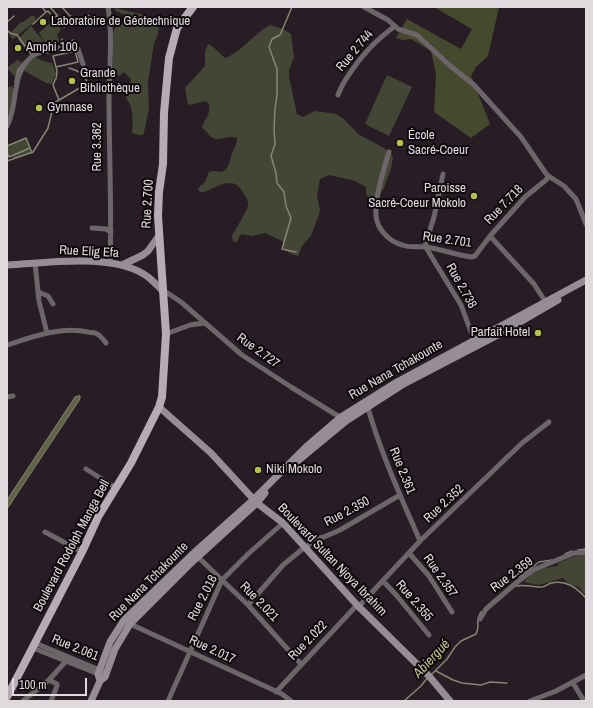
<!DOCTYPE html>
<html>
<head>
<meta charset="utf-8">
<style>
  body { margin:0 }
  #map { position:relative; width:593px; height:708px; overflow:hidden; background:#281d25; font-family:"Archivo Narrow",sans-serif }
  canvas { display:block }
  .frame { position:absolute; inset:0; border:8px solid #e0d9de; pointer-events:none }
  .scale { position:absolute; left:12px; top:678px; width:75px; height:18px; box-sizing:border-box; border:2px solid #e0d9de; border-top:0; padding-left:5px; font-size:12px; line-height:14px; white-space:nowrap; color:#e0d9de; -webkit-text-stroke:3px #0e090d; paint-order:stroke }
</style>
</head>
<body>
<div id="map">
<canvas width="593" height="708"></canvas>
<div class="frame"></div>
<div class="scale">100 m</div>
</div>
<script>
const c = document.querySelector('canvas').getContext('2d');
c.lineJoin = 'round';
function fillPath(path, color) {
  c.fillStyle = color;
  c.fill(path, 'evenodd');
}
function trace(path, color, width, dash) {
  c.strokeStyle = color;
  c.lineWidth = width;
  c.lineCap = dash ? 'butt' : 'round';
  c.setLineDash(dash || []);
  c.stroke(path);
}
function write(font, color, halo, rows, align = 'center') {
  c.font = font + ' "Archivo Narrow",sans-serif';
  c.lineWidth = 4;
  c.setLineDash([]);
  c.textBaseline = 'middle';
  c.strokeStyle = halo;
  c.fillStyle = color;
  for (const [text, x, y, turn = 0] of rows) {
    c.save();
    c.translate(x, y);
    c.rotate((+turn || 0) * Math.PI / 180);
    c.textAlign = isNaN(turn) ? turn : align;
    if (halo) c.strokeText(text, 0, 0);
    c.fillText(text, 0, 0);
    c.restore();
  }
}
const green = new Path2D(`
  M115 8 161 19 157 37 154 43 151 63 148 82 149 109 144 132 143 135H140L132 133C133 122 134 107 126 98L131 79 124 72 119 76 113 73C111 67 114 63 113 57 111 35 110 32 125 15L116 11Z
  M31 16H34L36 19 32 24 13 39 9 34 21 22H23Z
  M53 20 61 29 57 35 61 44 48 45 28 53 18 39 31 26 45 43 39 33Z
  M270 25 283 29 291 34 294 57 289 70V77L297 114 303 117 315 111 336 114 344 119 358 134 389 151 393 157 391 169 383 190 374 199 368 198 366 193V187L355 181 329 175 320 179 317 196 320 210 319 214 311 236 302 246 298 256 289 253 283 247V242L282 241 265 233 252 236 242 234 240 235 237 242 233 241 232 236C235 230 247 211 248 206 249 202 246 197 244 194 234 174 219 186 204 192H200L198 190 200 186 205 182 209 172 215 171 222 172C229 169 230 160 232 153 234 148 237 144 237 138 229 135 223 140 216 139 210 138 208 132 203 129L202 127C205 119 211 114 209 104L206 101 188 105 185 88 205 66V52L208 44 212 46 225 58C240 53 255 33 270 25Z
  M35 57 43 61 52 63 56 73 52 84 46 83 23 70 26 64Z
  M17 60 23 63 18 70 16 78 7 68Z
  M387 75 412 87 389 136 365 124Z
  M11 86 13 87C14 98 11 109 7 119V88Z
  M26 138 30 148 26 150 30 149 31 153 14 159 12 155 9 157 7 146Z
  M583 553H586V596L579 587 568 584 563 578 538 585 524 582C530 571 546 567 558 566V563L560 562Z`);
const forest = new Path2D(`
  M436 7H499L488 56 476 67 471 76 490 124 471 138 434 112 436 75 431 51 411 39 403 40 396 38 407 19 461 49 472 29 437 9Z`);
const water = new Path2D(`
  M80 396V399L7 509V500L75 397Z`);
const stream = new Path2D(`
  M42 7 46 12 48 11 53 17 58 16
  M50 7 63 22 71 16
  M62 7 78 25 88 15 91 18
  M292 7 280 35 272 39 269 47 277 69V95L275 109 274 129 275 144 271 156 276 173 277 183 284 192 286 206 291 218 282 249 296 252
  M7 22 14 16
  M33 24 46 12
  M64 27 73 18
  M7 30 10 33 17 35 31 54
  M62 45V39
  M56 67 78 62 75 51 53 56 57 71 56 79 55 80 53 85 59 100
  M15 82 18 70 25 61
  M7 146 26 138 32 153
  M7 152 9 157 30 148
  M7 161 33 152 48 128 54 103 83 86 87 82C84 73 78 71 69 68
  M578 550 586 549
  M565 554 572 551
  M519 577 539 562 552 560
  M516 586C524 584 531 587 540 587 544 588 548 584 551 583 566 580 576 587 586 598
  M436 671 453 680 462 683 481 685 490 682 507 683
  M431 675 447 659 455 647 461 641 476 634C481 625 474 623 481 612
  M404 701 421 686 428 677`);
const street = new Path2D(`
  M108 7C113 38 109 68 109 99 109 154 112 209 110 264
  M364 7 388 20 398 29 417 35 448 64 473 84 521 137 547 175 564 186 576 199 586 224
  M73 42 78 49 83 64
  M338 95C341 87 345 80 350 73 363 54 375 41 395 26
  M7 126C19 103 10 77 31 57 40 49 57 53 65 44
  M389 152C384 168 372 205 377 221 380 232 391 242 402 245 410 248 418 246 426 247 441 249 456 255 471 257L475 256 490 236
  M443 174 434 217 425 246 461 305 474 340
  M92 228 106 229 111 232
  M35 263 39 301 47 333
  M163 290 181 302 242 355 291 387 343 419
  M38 292 48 296 53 304
  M547 304 534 284 490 236 525 197 546 180 549 176
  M166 334 190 325 204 323
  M7 345C32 337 62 326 88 332 91 333 95 332 97 334 101 336 103 339 106 343
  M7 397 13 396
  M368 408C381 454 401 497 420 541
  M86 469 116 488
  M45 532 82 552
  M409 553 429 576 452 612
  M198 557 248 605 301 664
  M383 581 397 596 429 635
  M248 605 283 565 305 547 308 546 312 540 324 537 340 530 400 495
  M480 619 486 609 516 583 533 570 574 553 586 552
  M128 623 282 694 291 701
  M35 643 102 671
  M33 648 101 675
  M49 680 57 684V686L51 701
  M573 683 584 701
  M276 692 357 605 361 604 420 541 522 443 549 422
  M23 701 49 680 66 661
  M168 701 222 580 248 554 283 523
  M530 701 556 691 586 675`);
const secondary = new Path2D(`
  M7 265C47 263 115 252 148 277 153 281 158 286 162 290
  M122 265 143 255 148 251 158 237
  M159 407 211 453 257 503 283 523 357 605 429 676 450 701
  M294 464 346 421 402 385 496 336 558 300
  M100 681 98 674 110 642 124 620 198 549 254 499 306 447 341 417 397 382 586 280
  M100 681 105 677 115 649 130 624 189 565 257 503 265 493
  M91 701 100 681`);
const primary = new Path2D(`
  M7 697 82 552 98 517 131 463 159 407 162 397 166 334 158 216 159 192 163 164 164 113 169 58 177 28 193 7`);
const markers = [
  [43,22,4,"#b4c24a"],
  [18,48,4,"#b4c24a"],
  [72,81,4,"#b4c24a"],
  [39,108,4,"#b4c24a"],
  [400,143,4,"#b4c24a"],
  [474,196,4,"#b4c24a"],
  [538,333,4,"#b4c24a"],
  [258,470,4,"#b4c24a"]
];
const poiNames = [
  ["Laboratoire de Géotechnique",51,22],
  ["Amphi 100",26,48],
  ["Grande",80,74],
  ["Bibliothèque",80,89],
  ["Gymnase",47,108],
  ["École",408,136],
  ["Sacré-Coeur",408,151],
  ["Paroisse",466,189,"right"],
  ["Sacré-Coeur Mokolo",466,204,"right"],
  ["Parfait Hotel",530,333,"right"],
  ["Niki Mokolo",266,470]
];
const streetNames = [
  ["Rue 2 744",355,51,-50],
  ["Rue 3.362",98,147,-90],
  ["Rue 2.700",148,204,-87],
  ["Rue 7.718",504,205,-46],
  ["Rue 2.701",447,240,8],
  ["Rue Elig Efa",89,252,3],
  ["Rue 2.738",461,286,61],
  ["Rue 2.727",258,351,36],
  ["Rue Nana Tchakounte",396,370,-30],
  ["Rue 2.361",402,471,68],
  ["Rue 2.352",444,504,-43],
  ["Rue 2.350",347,512,-28],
  ["Boulevard Rodolph Manga Bell",72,546,-62],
  ["Boulevard Sultan Njoya Ibrahim",332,560,46],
  ["Rue 2.359",512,575,-37],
  ["Rue 2.357",440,576,55],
  ["Rue Nana Tchakounte",149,582,-45],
  ["Rue 2.018",203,598,-63],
  ["Rue 2.355",414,601,49],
  ["Rue 2.021",259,602,46],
  ["Rue 2.022",308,641,-46],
  ["Rue 2.061",75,648,22],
  ["Rue 2.017",212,650,25]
];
const waterNames = [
  ["Abiergué",432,659,-47]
];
fillPath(green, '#434635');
fillPath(forest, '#45492e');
fillPath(water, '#5f6347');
trace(water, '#868674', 1);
trace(stream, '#868674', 1.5);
trace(street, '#6c666a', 5);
trace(secondary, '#978d94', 7);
trace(primary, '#b8abb4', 8);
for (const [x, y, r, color] of markers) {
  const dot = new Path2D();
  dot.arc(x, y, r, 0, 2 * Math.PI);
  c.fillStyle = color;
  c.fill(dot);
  trace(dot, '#0e090d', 1.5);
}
write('13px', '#e0d9de', '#0e090d', poiNames, 'left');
write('13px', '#e0d9de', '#0e090d', streetNames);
write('italic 14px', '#bcc58f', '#0e090d', waterNames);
</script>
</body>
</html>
